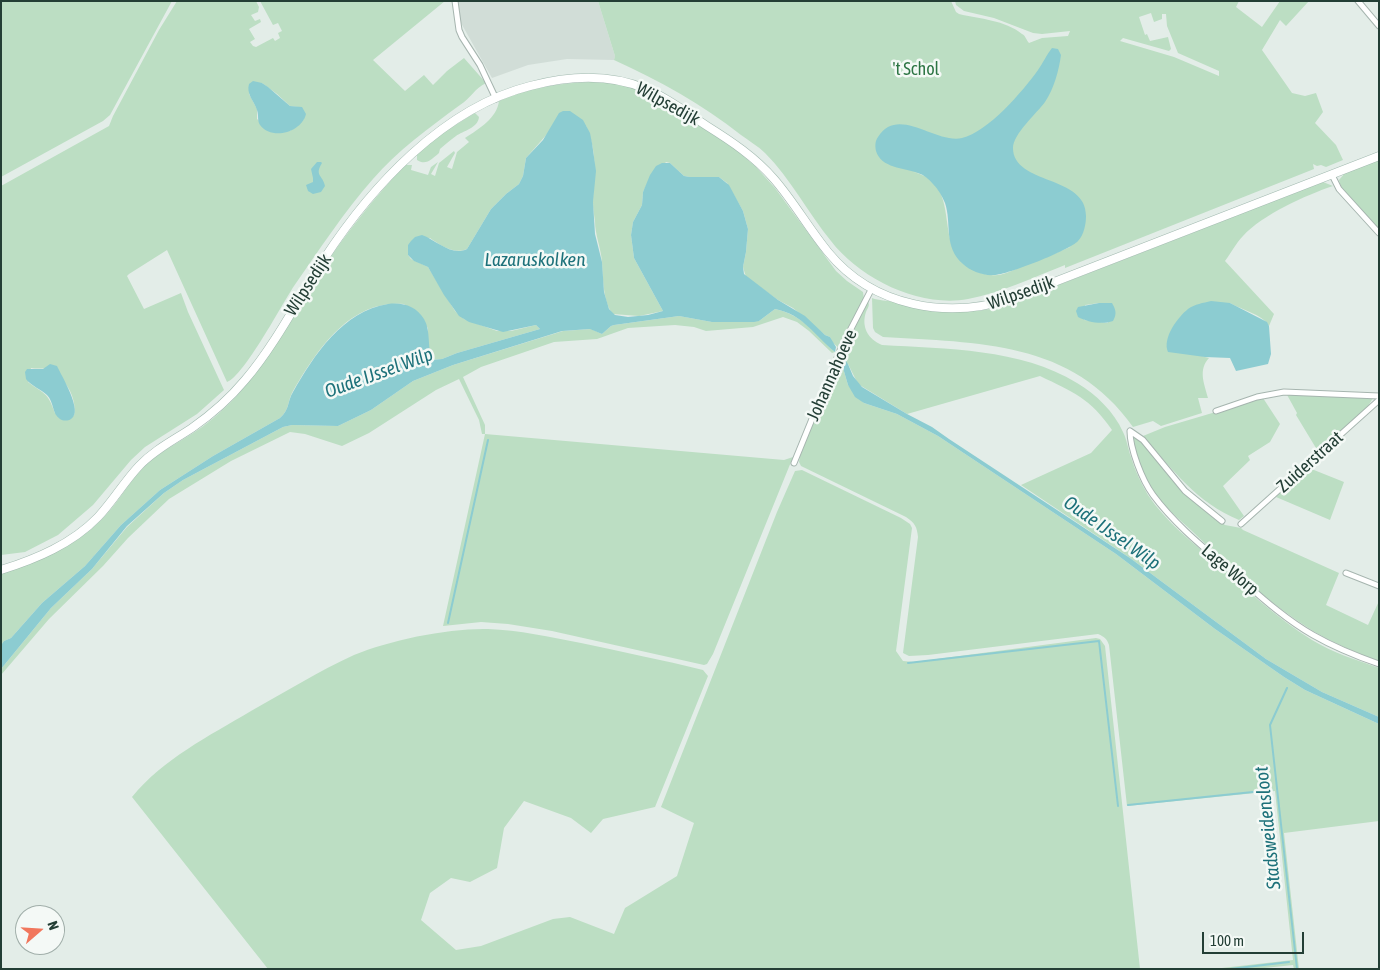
<!DOCTYPE html>
<html>
<head>
<meta charset="utf-8">
<style>
  body { margin:0 }
  #map { position:relative; width:1380px; height:970px; overflow:hidden; background:#e3ede8; font-family:"Asap Condensed",sans-serif }
  canvas { display:block }
  .frame { position:absolute; inset:0; border:2px solid #233e35; pointer-events:none }
  .north { position:absolute; left:15px; top:905px; width:50px; height:50px; box-sizing:border-box; background:#f4f9f6; border:1px solid #a0aea9; border-radius:50%; rotate:71deg; font-size:14px; font-weight:700; line-height:20px; text-align:center; color:#233e35 }
  .north::after { content:''; display:block; margin:auto; width:18px; height:22px; background:#f1775d; clip-path:polygon(50% 0,100% 100%,50% 72%,0 100%) }
  .scale { position:absolute; left:1202px; top:932px; width:102px; height:22px; box-sizing:border-box; border:2px solid #233e35; border-top:0; padding-left:6px; font-size:15px; line-height:18px; white-space:nowrap; color:#233e35; -webkit-text-stroke:4px #f4f9f6; paint-order:stroke }
</style>
</head>
<body>
<div id="map">
<canvas width="1380" height="970"></canvas>
<div class="frame"></div>
<div class="north">N</div>
<div class="scale">100 m</div>
</div>
<script>
const c = document.querySelector('canvas').getContext('2d');
c.lineJoin = 'round';
function fillPath(path, color) {
  c.fillStyle = color;
  c.fill(path, 'evenodd');
}
function trace(path, color, width, dash) {
  c.strokeStyle = color;
  c.lineWidth = width;
  c.lineCap = dash ? 'butt' : 'round';
  c.setLineDash(dash || []);
  c.stroke(path);
}
function write(font, color, halo, rows, align = 'center') {
  c.font = font + ' "Asap Condensed",sans-serif';
  c.lineWidth = 5;
  c.setLineDash([]);
  c.textBaseline = 'middle';
  c.strokeStyle = halo;
  c.fillStyle = color;
  for (const [text, x, y, turn = 0] of rows) {
    c.save();
    c.translate(x, y);
    c.rotate((+turn || 0) * Math.PI / 180);
    c.textAlign = isNaN(turn) ? turn : align;
    if (halo) c.strokeText(text, 0, 0);
    c.fillText(text, 0, 0);
    c.restore();
  }
}
const built = new Path2D(`
  M457 1H598L615 56 614 60 567 59 528 65 492 78 461 23Z`);
const green = new Path2D(`
  M1 1H172L110 115 103 121 1 177Z
  M177 1H256L259 7 258 12 251 15 255 21 260 19 261 22 249 29 255 39 250 42 253 46 256 47 273 38 275 41 280 38 278 33 282 31 278 23 273 25 260 1H445L373 60 405 91 424 75 433 85 447 71 464 58 486 83C475 88 470 99 460 105 430 127 397 151 373 179 344 212 319 250 294 286 282 304 244 376 227 382L167 250 129 274 127 276 144 309 181 293 188 312 224 390 197 414 145 447 131 460 93 505 58 535 25 552 1 555V186L109 126 113 116 159 30ZM262 83 277 94 290 106 298 107 304 119 290 131 272 132 257 119V109L249 94ZM31 368C35 369 43 368 46 369 64 374 78 398 74 416L55 413C47 391 45 395 28 382Z
  M598 1H951L956 12 959 14C980 19 1005 20 1022 34 1026 36 1026 40 1029 43L1042 38 1068 36 1070 31 1042 34 1033 33 994 18 964 11 956 5 955 1H1239L1236 7 1262 27 1280 1H1309L1286 26 1280 20 1262 50 1292 93 1305 96 1316 93 1323 112 1315 123 1336 145 1343 160 1326 167 1321 165 1317 166 1313 164 1314 169 1065 268V265C1034 277 1001 293 968 299 920 308 860 279 831 241 808 213 791 179 765 153 758 146 749 141 741 135 702 104 660 81 614 60L615 56ZM1151 13 1154 22 1162 19V14H1166L1167 26 1178 53 1219 71V76L1174 57 1120 41 1123 38 1169 51 1171 49 1168 37 1150 41 1147 34 1145 35 1139 17ZM913 172 1079 204 1070 247C1054 254 1039 260 1023 266 1015 269 1007 274 998 275 990 276 983 274 976 271 928 252 967 184 913 172Z
  M591 82 610 83 627 86 639 91 675 110 734 148 756 167 775 188 836 271 847 281 863 292 864 299 839 348 832 342 830 337 825 335 793 308 778 300 746 277 743 267 746 252 748 229 743 211 727 183 719 177H690L684 176 670 163 666 162 647 184 643 192 642 205 633 222 631 235 634 258 663 311 639 316 613 314C603 303 603 277 602 262 601 248 595 235 595 221 594 215 593 208 593 202 594 174 598 153 586 126L548 133 526 158 523 176 519 184 506 194 491 209 467 249C454 255 440 245 430 238L408 245V255L411 259 428 267 455 311 464 319 497 331H511L536 325 540 329 457 353 442 359 432 360C429 350 427 339 428 328L404 304C350 299 317 350 293 391 287 402 290 409 280 418L213 456 160 490 121 525 85 566 42 603 11 638 4 641 1 645V574C38 562 75 547 103 518 119 502 129 481 146 465 162 450 184 440 202 427 218 415 233 401 246 385 275 351 296 309 321 271 346 233 374 198 405 165H412L411 170 428 175 431 167 438 162 431 174 435 176 439 163 454 151 455 153 447 167 452 169 457 152 469 142 465 138C479 129 497 118 499 101 528 88 560 83 591 82Z
  M475 113 479 117C478 128 463 131 456 136 450 140 445 145 440 149L439 153C432 159 426 166 417 160V154C434 138 455 125 475 113Z
  M1379 160V230C1368 218 1341 195 1339 180L1345 173Z
  M1323 182 1333 186C1306 195 1262 215 1243 236 1236 243 1231 253 1225 261L1274 314 1269 326C1262 314 1242 310 1230 303L1176 323 1167 342 1205 357 1209 358C1198 370 1204 383 1208 398H1198L1202 413 1161 426 1153 421 1133 427C1072 340 978 343 883 337L875 332 873 328 872 298C879 301 887 300 894 302 933 312 963 315 1002 307ZM1099 303 1108 323 1084 320 1085 305Z
  M868 301C870 306 868 307 866 312 861 327 868 339 882 345 946 349 1020 348 1077 383 1096 394 1114 412 1123 432 1127 440 1128 449 1131 457 1135 471 1141 483 1148 495 1166 522 1194 544 1218 564 1248 591 1278 619 1312 640 1333 653 1357 660 1379 668V717L1322 692 1266 659 1130 558 1021 485 1091 453 1112 430C1090 398 1073 392 1040 376L907 414 858 384 848 364 841 361 848 385 864 403 897 414 938 436 1116 554 1215 629 1284 677 1305 690 1379 724V821L1284 833 1299 969H1294L1293 965 1255 969H1213L1293 960 1275 791 1127 806 1109 645C1107 639 1105 637 1098 634L928 655 909 656 903 653 918 537C917 527 915 523 906 517L801 466 799 462 800 456 843 350Z
  M775 309C794 313 808 324 821 338 826 343 829 347 835 352L832 353 809 331 797 322 783 317 753 327 706 331 694 327 675 325 628 328 597 339 554 342 481 367 463 377 485 425V434L784 460 793 457 713 654 707 664 704 665 552 631 508 624 481 622 443 626 485 434H482L479 420 459 379 436 390 369 433 342 446 305 434 290 432 231 461 169 499 128 538 103 566 49 619 1 675V669L51 608 92 569 127 527 164 493 183 480 283 427 292 425 338 426 371 410 413 381 453 365 563 331 591 329 602 334 611 326 614 325 679 316 712 322 759 321Z
  M1286 393 1373 398 1365 411 1319 453 1296 415 1297 413Z
  M1263 398 1280 424 1270 442 1248 456 1250 460 1223 486 1244 516 1239 520C1197 503 1172 469 1143 436L1165 427Z
  M1136 437 1141 439 1183 492 1200 507 1225 525 1241 528 1243 530 1339 573 1326 605 1368 625 1379 601V661C1356 653 1334 643 1313 631 1270 604 1230 568 1193 532 1177 517 1158 502 1147 482 1141 470 1133 452 1133 439Z
  M1309 468 1344 482 1330 520 1276 497Z
  M802 470 901 518 910 524 912 528 896 651 903 661 914 662 1096 638 1100 639 1105 646 1140 969H268L132 797C163 759 209 736 251 711 285 692 319 671 354 655 390 640 449 628 488 629 519 630 550 637 581 643 622 652 663 660 703 670L708 676 655 807 603 819 591 833 571 818 524 801 504 828 497 868 470 882 451 878 430 893 421 920 456 950 481 946 553 919 570 917 614 934 625 908 677 876 694 823 661 807 777 512 795 471Z`);
const water = new Path2D(`
  M1052 48 1058 49 1061 55C1059 70 1054 89 1045 102 1037 113 1013 134 1013 148 1013 185 1087 175 1086 216 1086 224 1084 235 1078 241 1070 250 1007 275 994 275 984 276 970 271 963 264 943 247 952 223 945 203 942 196 938 189 933 184 929 179 924 175 918 173 904 168 881 168 876 151 875 146 875 141 878 137 898 105 935 144 962 138 988 132 1023 91 1038 70 1043 63 1047 54 1052 48Z
  M253 81 262 83 268 87 290 106 302 107 306 114C302 132 272 141 260 125 257 120 259 116 257 110 254 101 246 94 249 84Z
  M563 111H570L583 120 590 133 592 143 596 171 593 202 595 234 602 262 604 292 609 309 615 315 628 317 648 315 663 311 634 258 631 235 633 222 642 205 643 192 650 175 656 166 662 163H670L684 176 690 177H719L729 185 743 211 748 229 746 252 743 267 744 274 778 300 805 316 825 335 830 337 836 347 835 352C815 336 803 314 775 309L759 321 754 322H712L679 316 614 325 611 326 602 334 590 329 562 331 453 365 413 381 371 410 338 426 292 425 283 427 183 480 164 493 127 526 92 569 51 608 1 669V645L4 641 11 638 42 603 85 566 121 525 160 490 213 456 280 418C290 409 287 402 293 392 314 355 343 311 388 304 403 302 416 306 424 319 431 330 427 347 432 360L442 359 457 353 540 329 536 325 503 332 469 322 459 316 444 295 428 267 414 261 408 255V245L411 241 415 237 422 235C436 240 452 257 467 249L491 209 506 194 519 184 523 176 526 158 543 140 559 113Z
  M317 162H321L322 163C314 176 323 175 325 186L321 192 313 194 308 191 306 185 313 182V178L311 169Z
  M1211 301 1230 303 1267 322 1269 326 1271 354 1268 364 1236 371 1230 358 1205 357 1168 352C1162 338 1178 317 1188 309 1195 304 1203 303 1211 301Z
  M1099 303H1112C1116 310 1117 314 1113 321 1102 325 1087 322 1078 317L1076 311 1078 307Z
  M844 358 848 364 853 376 862 387 907 414 932 427 949 439 1130 558 1266 659 1322 692 1379 717V724L1305 690 1284 677 1215 629 1116 554 938 436 897 414 864 403 855 397 848 385 841 361Z
  M50 364 57 366C61 375 84 412 71 419 68 421 63 421 60 419 52 414 54 402 47 395 41 389 31 386 26 379L25 372 27 369H43Z`);
const stream = new Path2D(`
  M448 623 488 440
  M908 663 1099 641 1118 806
  M1287 688 1270 725 1297 969
  M1128 805 1272 790
  M1230 969 1289 962`);
const minor = new Path2D(`
  M455 1 459 30 462 37 480 65 496 99
  M1358 1 1379 26
  M1332 175 1339 189 1379 233
  M1216 411 1257 397 1284 392 1379 396
  M794 463 841 348 872 288
  M1222 521 1185 491 1143 440 1130 431C1130 449 1142 480 1153 495 1176 526 1208 551 1237 576 1261 597 1285 619 1313 635 1334 647 1356 656 1379 664
  M1241 524 1379 400
  M1346 573 1379 586`);
const secondary = new Path2D(`
  M1 570C36 559 72 544 98 517 113 501 124 482 139 466 154 450 174 440 192 428 212 414 230 398 245 380 275 345 299 298 324 259 371 187 443 108 530 86 568 76 609 73 646 89 668 98 687 113 707 126 731 141 755 157 774 179 794 202 809 229 828 252 873 307 948 320 1013 298L1379 156`);
const parkNames = [
  ["'t Schol",916,69]
];
const streetNames = [
  ["Wilpsedijk",668,104,29],
  ["Wilpsedijk",308,285,-57],
  ["Wilpsedijk",1021,293,-19],
  ["Johannahoeve",832,375,-66],
  ["Zuiderstraat",1310,462,-42],
  ["Lage Worp",1230,570,40]
];
const waterNames = [
  ["Lazaruskolken",535,260],
  ["Oude IJssel Wilp",379,373,-20],
  ["Oude IJssel Wilp",1112,533,35],
  ["Stadsweidensloot",1268,828,-96]
];
fillPath(built, '#d1ddd7');
fillPath(green, '#bcdec3');
fillPath(water, '#8cccd1');
trace(stream, '#8cccd1', 2);
trace(minor, '#a6b5af', 7);
trace(secondary, '#a1b9af', 9);
trace(minor, '#fff', 5);
trace(secondary, '#fff', 8);
write('18px', '#2d7544', '#f4f9f6', parkNames);
write('18px', '#233e35', '#f4f9f6', streetNames);
write('italic 19px', '#1d717a', '#f4f9f6', waterNames);
</script>
</body>
</html>
